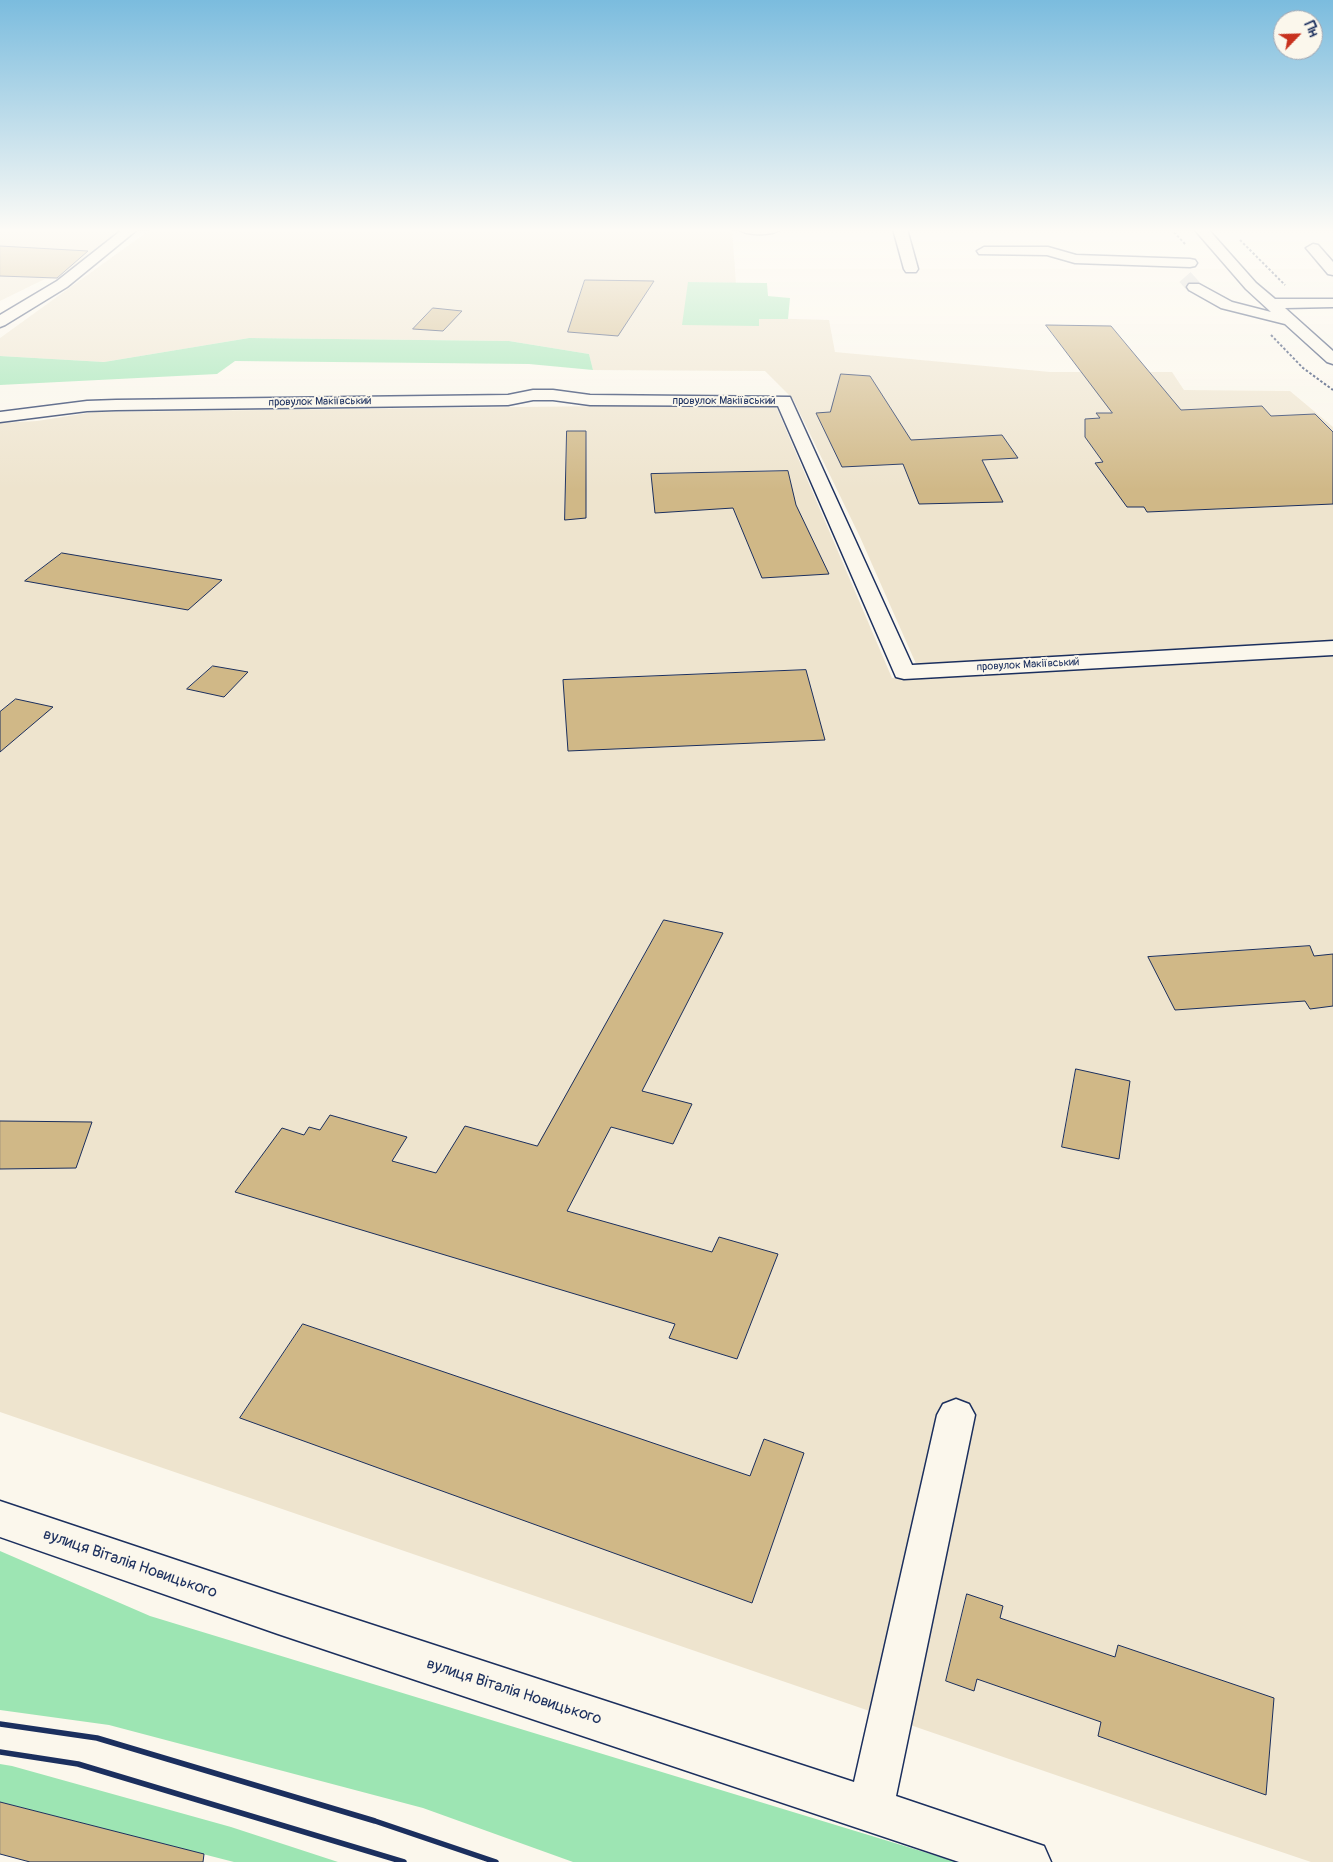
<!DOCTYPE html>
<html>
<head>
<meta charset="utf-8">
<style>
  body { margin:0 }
  #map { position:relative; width:1333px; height:1862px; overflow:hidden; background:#fbf7ec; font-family:Pangolin,sans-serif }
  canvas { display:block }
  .north { position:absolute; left:1273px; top:10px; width:50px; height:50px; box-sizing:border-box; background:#fbf7ec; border:1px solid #a1a7b3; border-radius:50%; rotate:66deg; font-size:14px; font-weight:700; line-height:20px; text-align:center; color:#1b2f5e }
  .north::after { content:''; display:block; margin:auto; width:18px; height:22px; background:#c8321e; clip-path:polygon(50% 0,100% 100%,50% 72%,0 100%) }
</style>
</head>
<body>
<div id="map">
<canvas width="1333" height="1862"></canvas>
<div class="north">Пн</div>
</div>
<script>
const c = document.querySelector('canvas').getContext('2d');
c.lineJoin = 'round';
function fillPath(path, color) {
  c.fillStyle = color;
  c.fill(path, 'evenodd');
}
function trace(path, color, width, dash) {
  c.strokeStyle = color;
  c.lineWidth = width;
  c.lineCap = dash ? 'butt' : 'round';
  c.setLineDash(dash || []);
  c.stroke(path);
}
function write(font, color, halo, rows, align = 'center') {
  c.font = font + ' Pangolin,sans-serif';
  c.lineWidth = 4;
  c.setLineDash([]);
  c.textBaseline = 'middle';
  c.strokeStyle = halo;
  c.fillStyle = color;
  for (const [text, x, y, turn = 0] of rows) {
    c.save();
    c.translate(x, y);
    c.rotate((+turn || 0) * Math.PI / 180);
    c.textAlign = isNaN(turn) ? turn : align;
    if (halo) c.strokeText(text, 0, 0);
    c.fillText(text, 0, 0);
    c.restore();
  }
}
const built = new Path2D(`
  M0 229H120L57 279H45L0 301Z
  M151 229H732L736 283 688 282 759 326V318L829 320 835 352 1050 372H1172L1184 390 1290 391 1333 427V643L917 666 860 537 793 399 765 371 593 370 589 354 509 341 249 338 104 362 0 356V338Z
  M775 404 892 678 1333 653V1862H1311L1172 1815 0 1412V423L37 421 94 412Z`);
const green = new Path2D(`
  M688 282 767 283 768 296 790 298 788 319H759V326L682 325Z
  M249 338 509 341 589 354 593 370 529 364 235 361 217 374 0 385V356L104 362Z
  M0 1551 150 1616 957 1862H573L423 1808 109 1725 0 1710Z
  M0 1764 12 1766 231 1827 338 1862H234L0 1802Z`);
const building = new Path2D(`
  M0 246 88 251 57 278 0 276Z
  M585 280 654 281 618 336 568 332Z
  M433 308 462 311 443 331 413 329Z
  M1046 325 1111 326 1181 410 1262 406 1271 416 1315 414 1333 432V504L1147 512 1144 507H1127L1095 463 1103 462 1085 437V419L1100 418 1096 413H1112Z
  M841 374 870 376 911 440 1002 435 1018 458 982 460 1003 502 919 504 903 464 842 467 816 413 830 412Z
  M567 431H586V518L565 520Z
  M788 471 796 505 829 574 762 578 733 508 655 513 651 474Z
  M62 553 222 580 188 610 25 581Z
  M213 666 248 672 224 697 187 689Z
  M806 670 825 740 568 751 563 680Z
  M16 699 53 707 0 752V712Z
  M664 920 723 933 642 1091 692 1104 673 1144 611 1127 567 1211 712 1252 719 1237 778 1254 737 1359 669 1338 675 1324 235 1192 282 1128 304 1135 309 1127 320 1130 330 1115 407 1137 392 1161 436 1173 465 1126 537 1146Z
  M1310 946 1314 956 1333 954V1006L1310 1009 1305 1001 1175 1010 1148 957Z
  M1076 1069 1130 1081 1119 1159 1062 1147Z
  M0 1121 92 1122 76 1168 0 1169Z
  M303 1324 750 1476 764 1439 804 1453 752 1603 240 1418Z
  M967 1594 1003 1606 1000 1618 1115 1657 1118 1645 1274 1698 1266 1795 1098 1736 1101 1722 977 1679 974 1691 946 1681Z
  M0 1802 204 1854 203 1862H30L0 1854Z`);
const minorTunnel = new Path2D(`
  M1185 277 1194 287`);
const path = new Path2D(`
  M1171 229 1186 245
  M1240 240 1285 285
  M1271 335 1303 368 1333 390`);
const minor = new Path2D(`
  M123 229H138L67 287 5 325 0 327V315L57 281Z
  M738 229H781C774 236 745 236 738 229Z
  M893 229H907L918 269 916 272H906L904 269Z
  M1194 229H1208L1256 283 1275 299H1333V307L1285 308 1333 351V364L1327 362 1285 324 1221 308 1189 290 1187 287 1189 284H1199L1232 302 1271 312 1246 289Z
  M1313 244 1318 245 1333 262V275L1328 274 1306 248Z
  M984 247H1048L1076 255 1190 259 1195 260 1197 263 1195 266 1190 267 1075 263 1047 255 979 254 977 251Z
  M533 390H553L590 395 790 397 912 665 1333 641V655L904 679 896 677 778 406 590 405 553 400H533L508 405 116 410 87 411 0 422V412L87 401 116 400 508 395Z
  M956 1399 969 1404 975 1415 896 1796 1044 1846 1051 1862H959L278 1634 0 1537V1501L278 1594 854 1782 937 1415 943 1404Z`);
const rail = new Path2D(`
  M0 1724 97 1738 375 1821 496 1862
  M0 1752 78 1764 404 1862`);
const farStreetnames = [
  ["провулок Макіївський",724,401],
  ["провулок Макіївський",320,402,-1],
  ["провулок Макіївський",1028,665,-3]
];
const nearStreetnames = [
  ["вулиця Віталія Новицького",130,1564,19],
  ["вулиця Віталія Новицького",514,1692,18]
];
fillPath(built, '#eee4ce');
fillPath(green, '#9de5b3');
fillPath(building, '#d0b887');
trace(building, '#1b2f5e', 1);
trace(minorTunnel, '#cecfd0', 15, [15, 8]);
trace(minor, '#1b2f5e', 3);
trace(path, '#1b2f5e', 2, [2.5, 2]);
fillPath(minor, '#fbf7ec');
trace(rail, '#1b2f5e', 5.5);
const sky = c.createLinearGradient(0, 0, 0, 490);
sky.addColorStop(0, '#7bbcde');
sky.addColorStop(0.47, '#fdfbf6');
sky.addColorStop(1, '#fdfbf600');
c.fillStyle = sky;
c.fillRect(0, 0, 1333, 490);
write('11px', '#1b2f5e', '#fbf7ec', farStreetnames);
write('16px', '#1b2f5e', '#fbf7ec', nearStreetnames);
</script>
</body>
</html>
